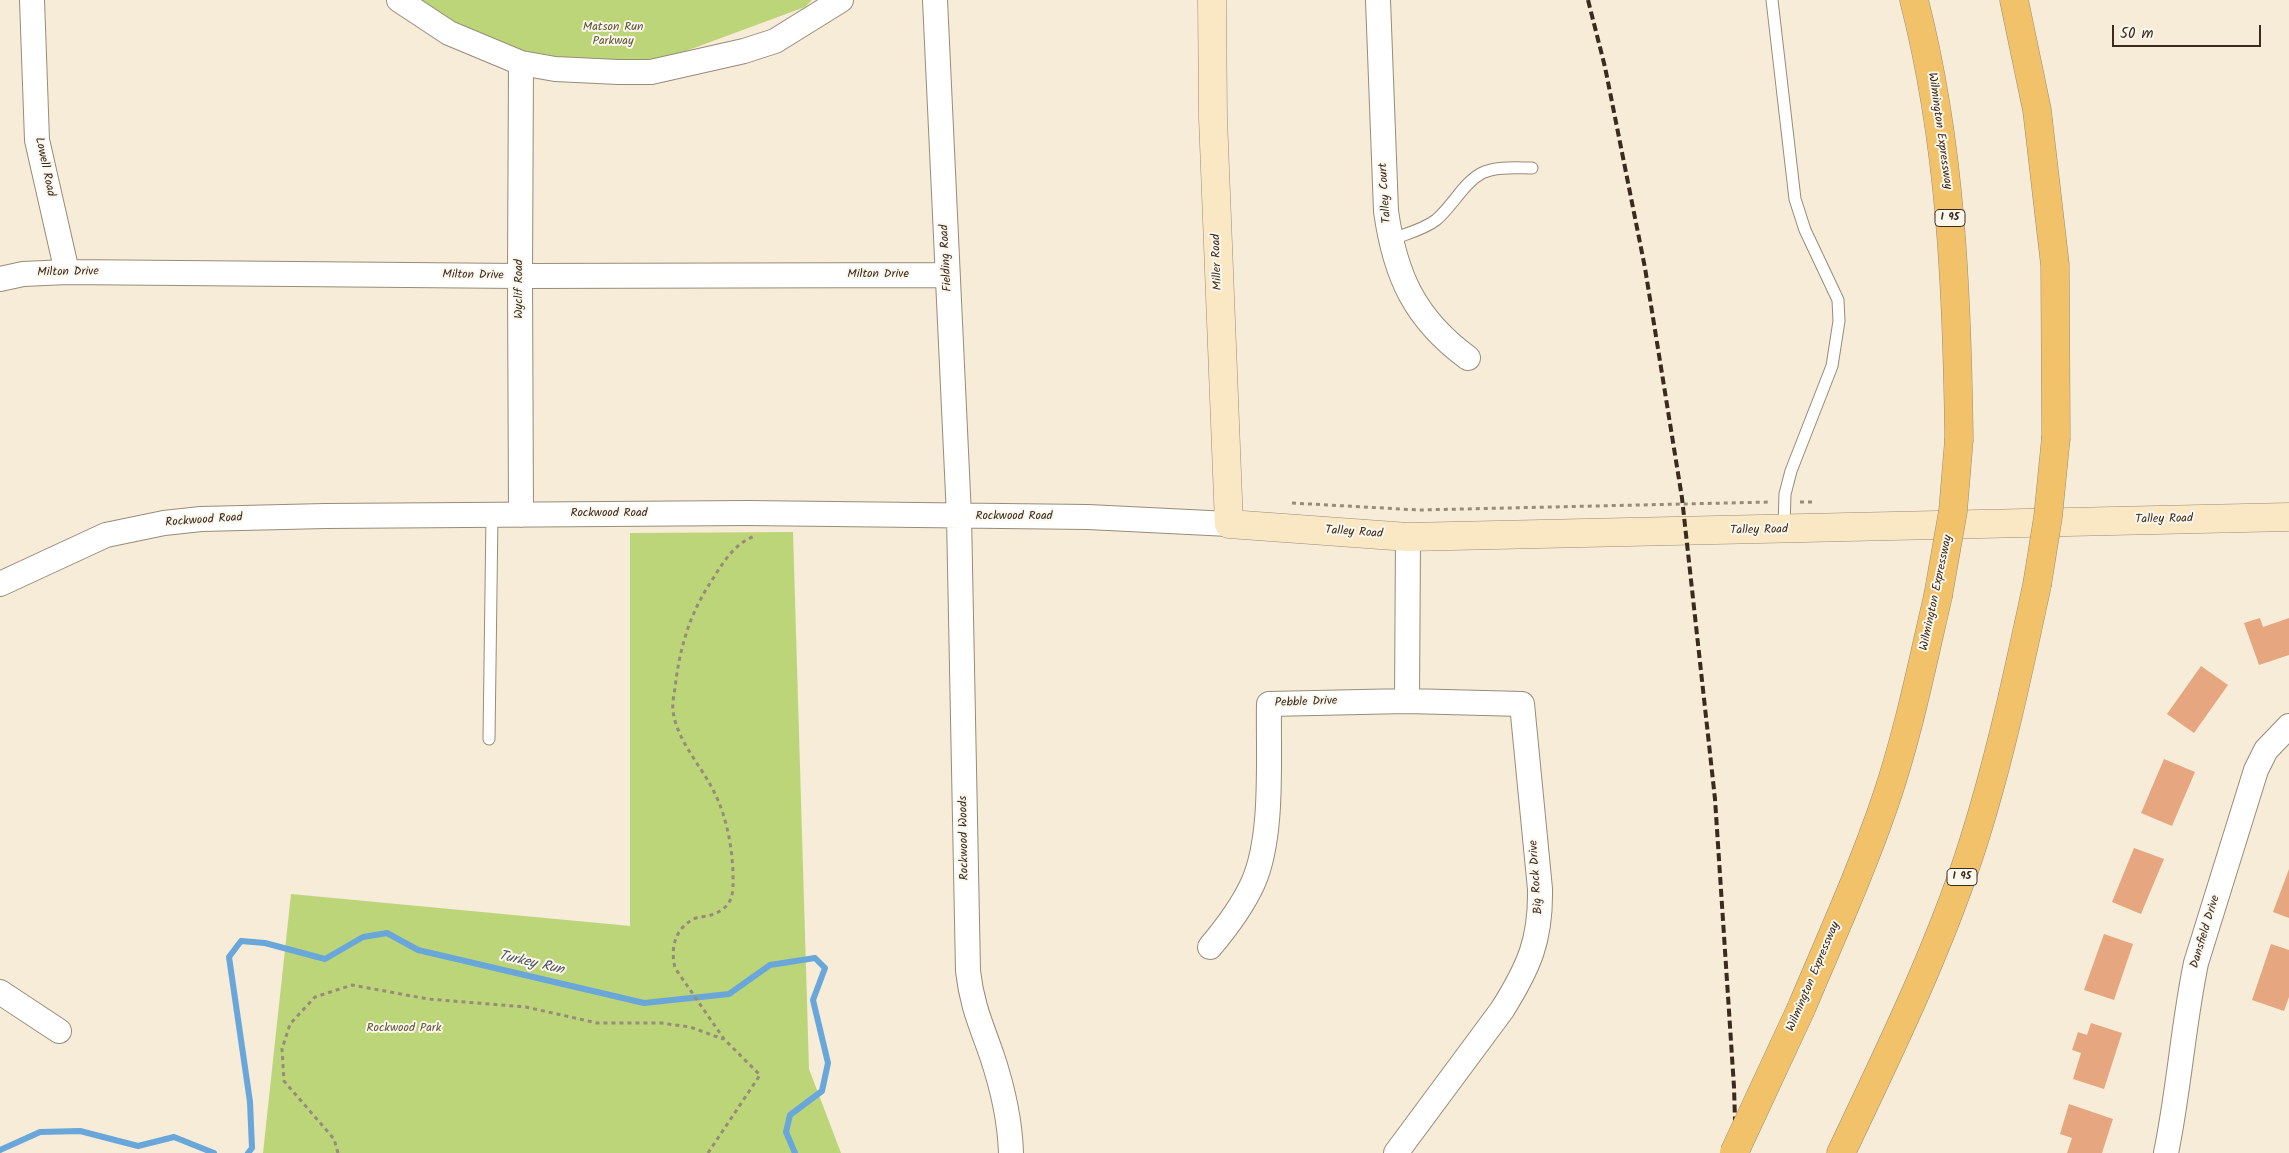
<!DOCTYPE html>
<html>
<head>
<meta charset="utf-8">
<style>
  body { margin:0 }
  #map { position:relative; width:2289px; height:1153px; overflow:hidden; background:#f6ecd7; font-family:Kalam,sans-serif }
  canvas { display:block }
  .scale { position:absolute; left:2112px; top:25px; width:149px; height:22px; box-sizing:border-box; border:2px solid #3b2a1e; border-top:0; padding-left:6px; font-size:15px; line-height:18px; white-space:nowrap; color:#3b2a1e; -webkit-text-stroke:4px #fbf7ec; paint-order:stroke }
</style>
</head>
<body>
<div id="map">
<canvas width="2289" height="1153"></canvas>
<div class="scale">50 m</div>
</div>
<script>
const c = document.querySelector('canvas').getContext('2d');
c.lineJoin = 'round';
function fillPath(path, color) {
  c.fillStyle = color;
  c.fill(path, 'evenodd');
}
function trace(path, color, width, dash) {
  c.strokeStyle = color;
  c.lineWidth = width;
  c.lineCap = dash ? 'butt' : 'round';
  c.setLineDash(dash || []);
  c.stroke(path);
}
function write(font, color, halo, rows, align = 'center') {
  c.font = font + ' Kalam,sans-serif';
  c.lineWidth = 4;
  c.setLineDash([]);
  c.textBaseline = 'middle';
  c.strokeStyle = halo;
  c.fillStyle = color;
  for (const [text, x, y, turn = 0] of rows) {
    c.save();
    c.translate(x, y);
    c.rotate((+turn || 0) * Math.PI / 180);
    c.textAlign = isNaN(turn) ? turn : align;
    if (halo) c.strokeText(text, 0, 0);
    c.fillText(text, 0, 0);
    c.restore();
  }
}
const green = new Path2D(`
  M400 0H812L805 7 629 72 521 63Z
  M793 532 809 1069 841 1153H263L291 894 630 926V533Z`);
const stream = new Path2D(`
  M0 1150 40 1132 80 1131 138 1146 174 1137 214 1153
  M248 1153 252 1148 250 1102 229 957 241 941 265 943 325 959 363 937 387 933 418 950 644 1003 729 994 770 965 815 958 825 968 813 1000 828 1063 822 1091 790 1115 786 1132 795 1153`);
const building = new Path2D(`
  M2260 618 2263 627 2289 618V655L2259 665 2244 623Z
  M2201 666 2228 685 2194 733 2167 714Z
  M2164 759 2195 772 2172 826 2141 813Z
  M2134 848 2164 859 2141 914 2112 902Z
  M2289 869V918L2273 912Z
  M2104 934 2133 944 2114 1000 2084 990Z
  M2271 944 2289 950V997L2284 1011 2252 1000Z
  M2091 1023 2122 1033 2104 1089 2073 1079 2081 1053 2072 1050 2078 1032 2087 1035Z
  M2069 1104 2113 1119 2102 1153H2067L2072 1138 2060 1134Z`);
const path = new Path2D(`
  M1800 502H1816
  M1292 503 1419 510 1771 502
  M338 1153 334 1139 284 1081 282 1049 290 1024 315 997 352 985 428 999 526 1007 597 1023H661L690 1027 723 1039
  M708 1153 760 1075 724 1039 675 968C670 948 675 927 696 918 701 916 707 917 711 915 726 910 732 902 733 888 734 855 728 817 712 788 699 763 677 740 673 711 672 704 674 695 675 688 679 652 688 619 707 588 720 568 732 544 755 536`);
const lane = new Path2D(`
  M1772 0 1795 199 1805 230 1838 300 1839 321 1832 366 1791 471 1785 494 1784 528
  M1390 240C1405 234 1423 230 1436 220 1453 206 1463 183 1482 173 1496 166 1517 168 1532 168
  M489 739 492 515`);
const street = new Path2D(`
  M32 0 37 140 67 272
  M399 0 449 33 521 63 555 69 618 72H651L744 51 775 41 841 0
  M935 0 959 516 968 971C972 1006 981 1024 992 1056 1002 1086 1010 1121 1011 1153
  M1378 0 1386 211C1395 276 1415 319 1468 358
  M521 63 520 276 521 515
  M0 279 23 274 67 272 520 276 947 275
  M0 584 106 535 164 523 201 519 325 516 747 513 1088 517 1229 524
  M1407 701 1408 537
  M1210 947C1227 927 1242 907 1253 883 1274 836 1268 757 1269 704L1407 701 1522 704 1540 889C1541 940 1529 967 1502 1010L1396 1153
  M0 992 59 1031
  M2166 1153C2179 1090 2183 1026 2196 963L2256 770 2266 750 2289 726`);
const secondary = new Path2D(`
  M1212 0 1213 118 1229 524 1408 537 2289 517`);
const highway = new Path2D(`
  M1914 0C1951 144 1957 291 1959 439
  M2014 0 2037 110 2055 265 2056 437
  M1801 1009C1830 940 1861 872 1885 802 1908 735 1922 665 1938 596
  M1841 1153C1888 1054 1937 954 1971 850 1999 763 2018 674 2037 585`);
const rail = new Path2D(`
  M1588 0 1605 67 1645 268 1682 498 1715 799 1734 1087 1736 1153`);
const highwayBridge = new Path2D(`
  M2037 585 2048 517 2056 437
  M1938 596 1953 511 1959 439
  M1734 1153 1801 1009`);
const shields = [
  [1950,218,30],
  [1962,877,30]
];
const shieldNames = [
  ["I 95",1950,218],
  ["I 95",1962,877]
];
const parkNames = [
  ["Matson Run",613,28],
  ["Parkway",613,42],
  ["Rockwood Park",404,1029]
];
const streetNames = [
  ["Wilmington Expressway",1939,131,82],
  ["Lowell Road",44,167,78],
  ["Talley Court",1386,193,-94],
  ["Fielding Road",947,258,-93],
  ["Miller Road",1218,262,-92],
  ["Milton Drive",68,273,-1],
  ["Milton Drive",878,275],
  ["Milton Drive",473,276,1],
  ["Wyclif Road",520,289,-90],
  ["Rockwood Road",609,514],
  ["Rockwood Road",1014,517],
  ["Talley Road",2164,520,-1],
  ["Rockwood Road",204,521,-4],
  ["Talley Road",1759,531,-1],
  ["Talley Road",1354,533,4],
  ["Wilmington Expressway",1937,593,-78],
  ["Pebble Drive",1306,703,-2],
  ["Rockwood Woods",965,838,-91],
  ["Big Rock Drive",1537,877,-94],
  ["Dansfield Drive",2206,932,-73],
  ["Wilmington Expressway",1814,977,-67]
];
const waterNames = [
  ["Turkey Run",531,964,13]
];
fillPath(green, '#bdd579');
trace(stream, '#69a6da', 6);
fillPath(building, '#e6a780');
trace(lane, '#988b7a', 13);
trace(street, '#988b7a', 26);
trace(secondary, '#988b7a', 29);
trace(highway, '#988b7a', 29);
trace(path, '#988b7a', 3, [4, 4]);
trace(lane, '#fff', 11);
trace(street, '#fff', 24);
trace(secondary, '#fae7c3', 28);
trace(highway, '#f2c26a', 28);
trace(rail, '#3b2a1e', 4, [8, 4]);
trace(highwayBridge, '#988b7a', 29, []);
trace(highwayBridge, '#f2c26a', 28);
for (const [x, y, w] of shields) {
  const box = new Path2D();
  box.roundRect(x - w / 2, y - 8.5, w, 17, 4);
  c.fillStyle = '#fbf7ec';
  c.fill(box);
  trace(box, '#3b2a1e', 1);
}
write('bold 11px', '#3b2a1e', null, shieldNames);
write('12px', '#5c5535', '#fbf7ec', parkNames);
write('12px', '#3b2a1e', '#fbf7ec', streetNames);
write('italic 14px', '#4b5560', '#fbf7ec', waterNames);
</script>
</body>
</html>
